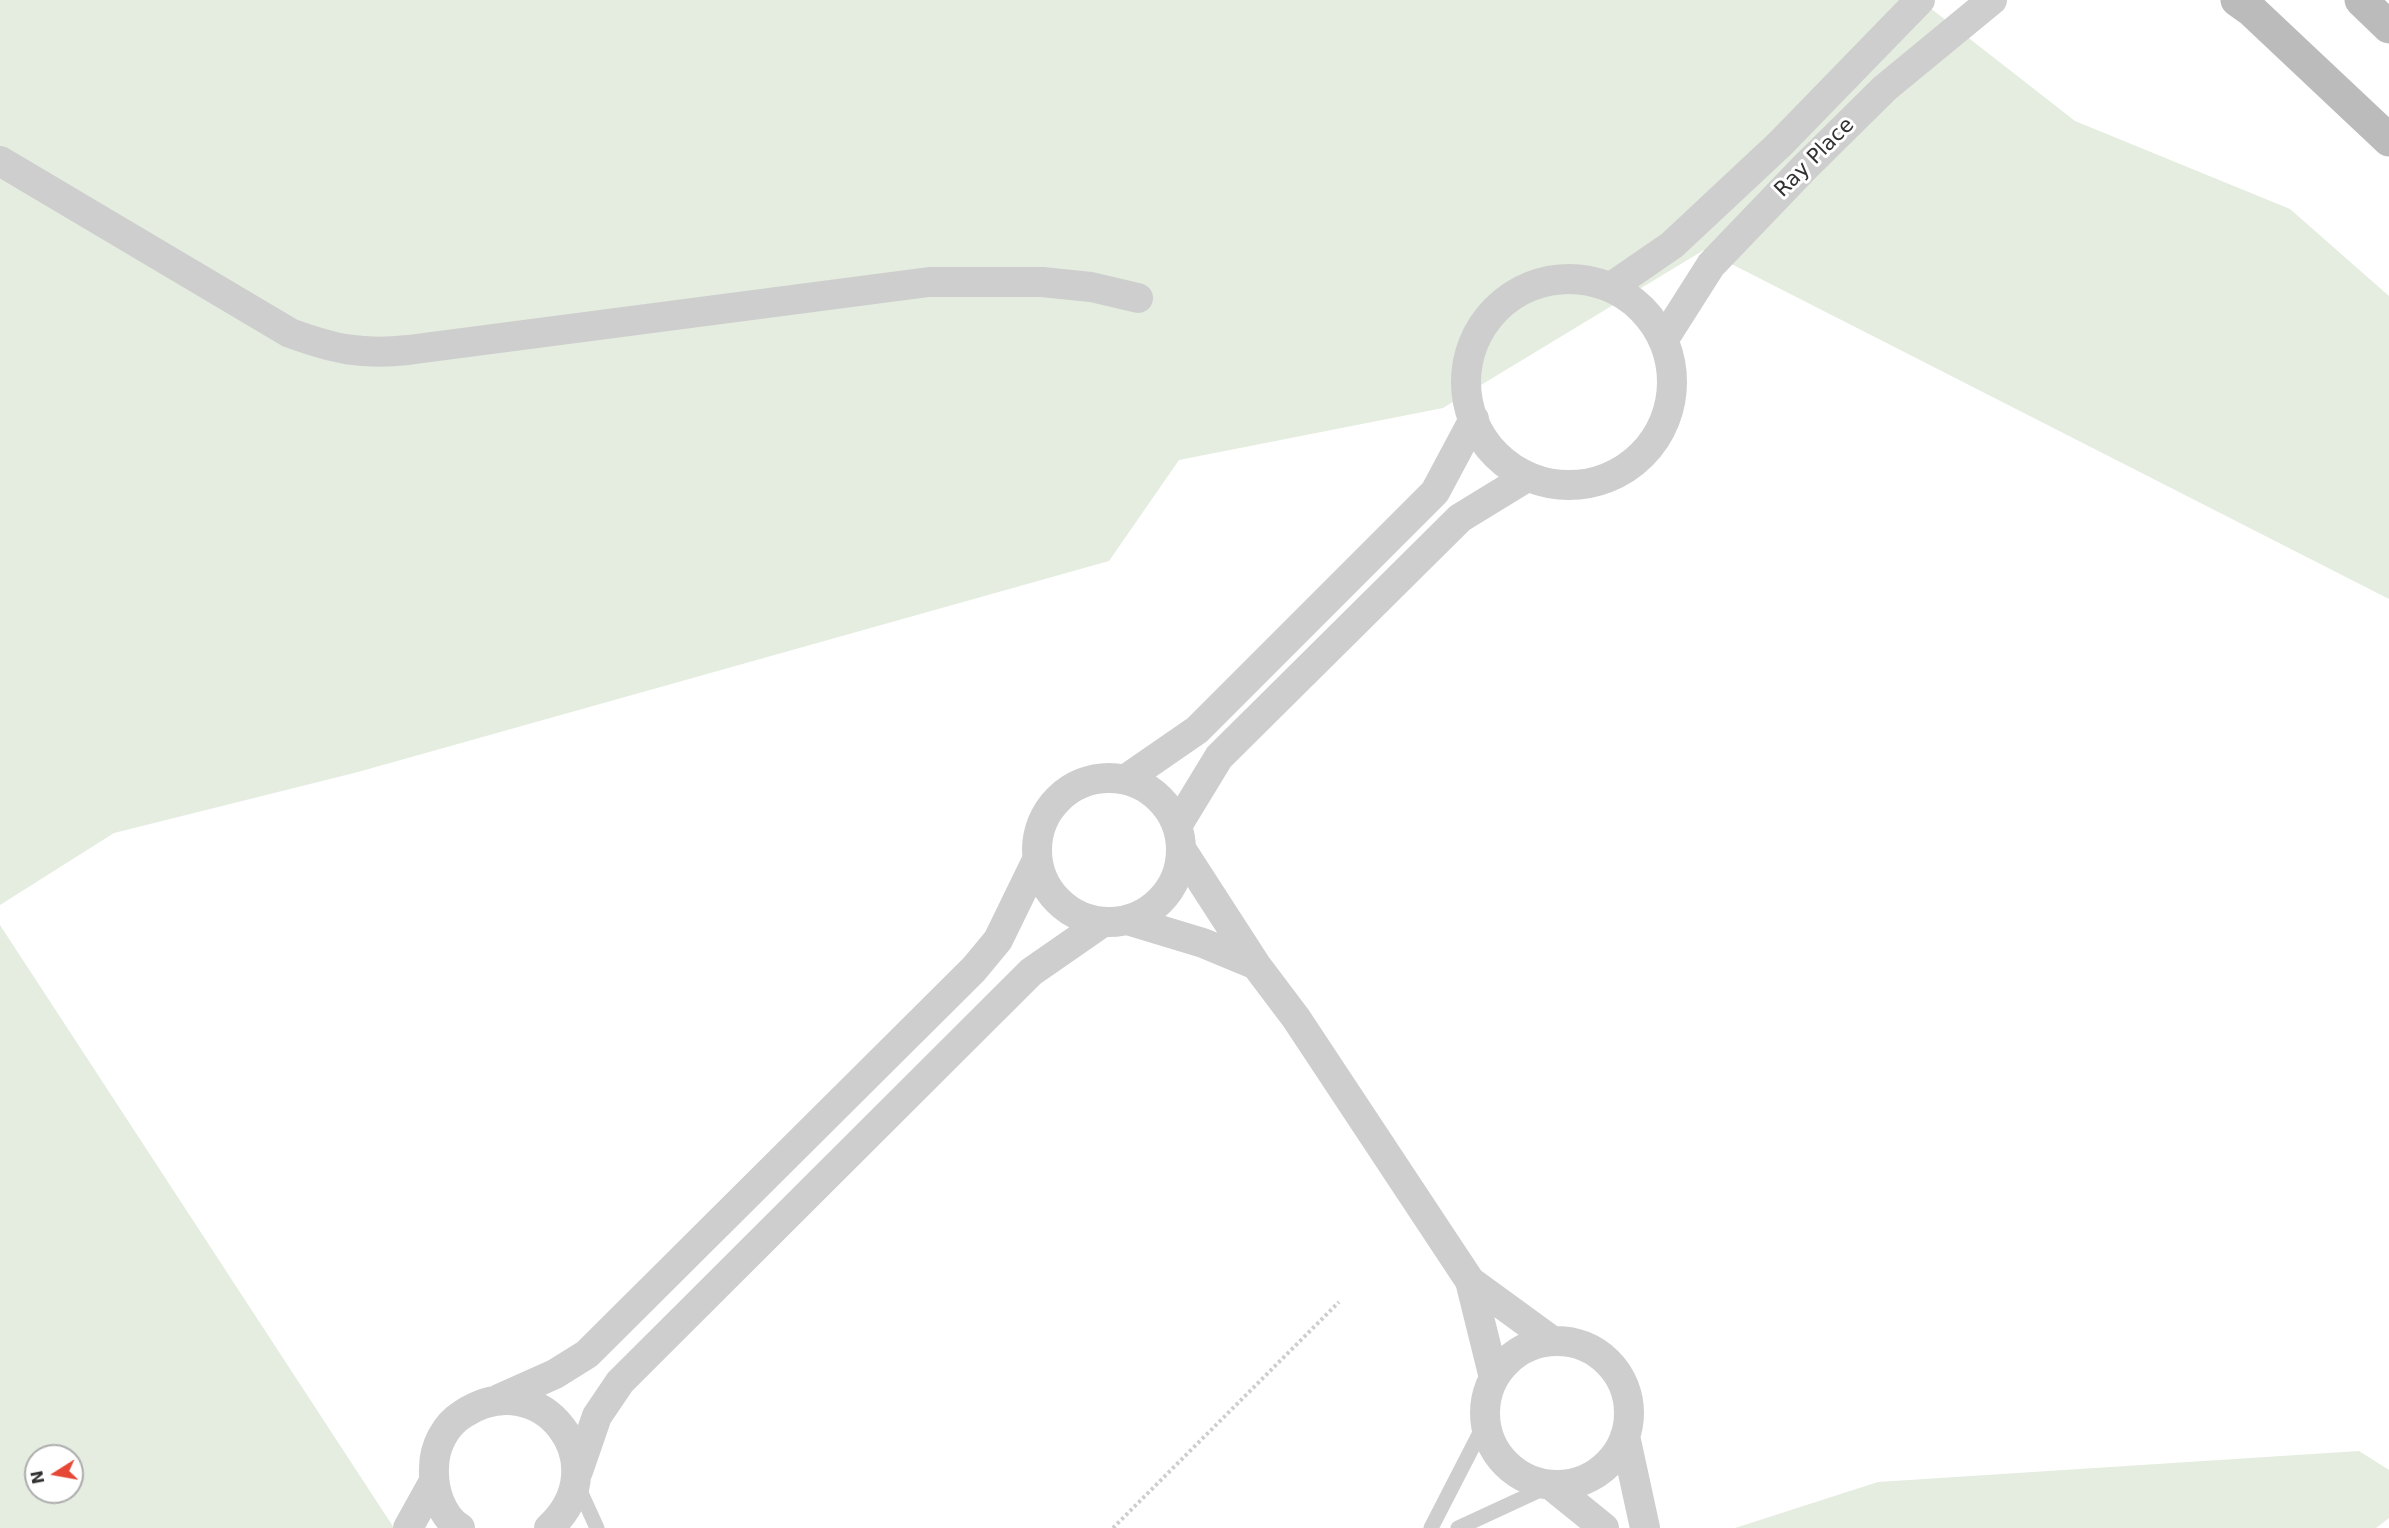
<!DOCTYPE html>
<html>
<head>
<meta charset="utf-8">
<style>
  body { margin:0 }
  #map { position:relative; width:2389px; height:1528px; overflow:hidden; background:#fff; font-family:"DejaVu Sans",sans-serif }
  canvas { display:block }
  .north { position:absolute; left:24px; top:1444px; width:60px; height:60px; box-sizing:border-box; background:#fff; border:2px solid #adadad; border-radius:50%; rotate:259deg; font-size:16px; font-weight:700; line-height:24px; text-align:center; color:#313131 }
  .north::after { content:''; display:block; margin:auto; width:21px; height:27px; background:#e54835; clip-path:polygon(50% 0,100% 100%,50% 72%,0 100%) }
</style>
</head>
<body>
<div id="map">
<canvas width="2389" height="1528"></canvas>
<div class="north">N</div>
</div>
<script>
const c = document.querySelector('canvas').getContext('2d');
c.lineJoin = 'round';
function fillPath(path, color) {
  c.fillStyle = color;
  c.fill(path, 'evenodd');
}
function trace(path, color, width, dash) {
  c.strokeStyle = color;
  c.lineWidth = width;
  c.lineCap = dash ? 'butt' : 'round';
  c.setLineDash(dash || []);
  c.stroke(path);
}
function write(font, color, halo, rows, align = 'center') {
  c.font = font + ' "DejaVu Sans",sans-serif';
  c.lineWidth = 6;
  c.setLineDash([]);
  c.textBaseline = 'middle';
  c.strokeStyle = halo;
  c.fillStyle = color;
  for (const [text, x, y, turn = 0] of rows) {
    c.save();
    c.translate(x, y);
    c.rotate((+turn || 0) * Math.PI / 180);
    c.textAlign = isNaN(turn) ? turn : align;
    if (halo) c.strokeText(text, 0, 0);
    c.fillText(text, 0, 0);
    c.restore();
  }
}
const green = new Path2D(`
  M0 0H1920L2075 121 2290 209 2389 296V599L1704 250 1443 408 1179 460 1109 561 358 772 114 833 0 905Z
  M0 925 394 1528H0ZM36 1456H72V1492H36Z
  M2359 1451 2389 1470V1518L2376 1528H1735L1878 1482Z`);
const path = new Path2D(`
  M1113 1528 1339 1302`);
const lane = new Path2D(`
  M577 1484 597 1528
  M1431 1528 1485 1423
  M1458 1528 1551 1485`);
const street = new Path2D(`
  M0 161 290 333C334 349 361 355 408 350L929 282H1042L1091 287 1138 298
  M1466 382a103 103 0 1 1 206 0a103 103 0 1 1-206 0Z
  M1611 287 1672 245 1780 144 1920 0
  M1664 339 1711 265 1804 168 1885 88 1992 0
  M1037 850a72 72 0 1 1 144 0a72 72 0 1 1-144 0Z
  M1126 779 1197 730 1435 492 1474 419
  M1177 826 1219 757 1460 518 1527 477
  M1181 849 1256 965 1296 1018 1470 1281 1494 1378
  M1127 920 1203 943 1256 965
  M1470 1281 1551 1340
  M1485 1413a72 72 0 1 1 144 0a72 72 0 1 1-144 0Z
  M499 1399 555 1374 587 1354 974 969 998 940 1037 860
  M1625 1436 1645 1528
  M578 1471 597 1416 620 1382 1031 972 1103 922
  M1551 1485 1604 1528
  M408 1528 433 1483
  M460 1528C441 1516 433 1489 434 1468 434 1447 445 1425 463 1414 541 1363 619 1464 549 1528`);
const secondary = new Path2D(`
  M2237 0 2251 10 2389 140
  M2361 0 2389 27`);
const streetNames = [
  ["Ray Place",1815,158,-45]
];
fillPath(green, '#e4eddf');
trace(path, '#cecece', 4, [3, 3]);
trace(lane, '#cecece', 15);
trace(street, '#cecece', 30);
trace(secondary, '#bbb', 33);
write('21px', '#313131', '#fff', streetNames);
</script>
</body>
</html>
